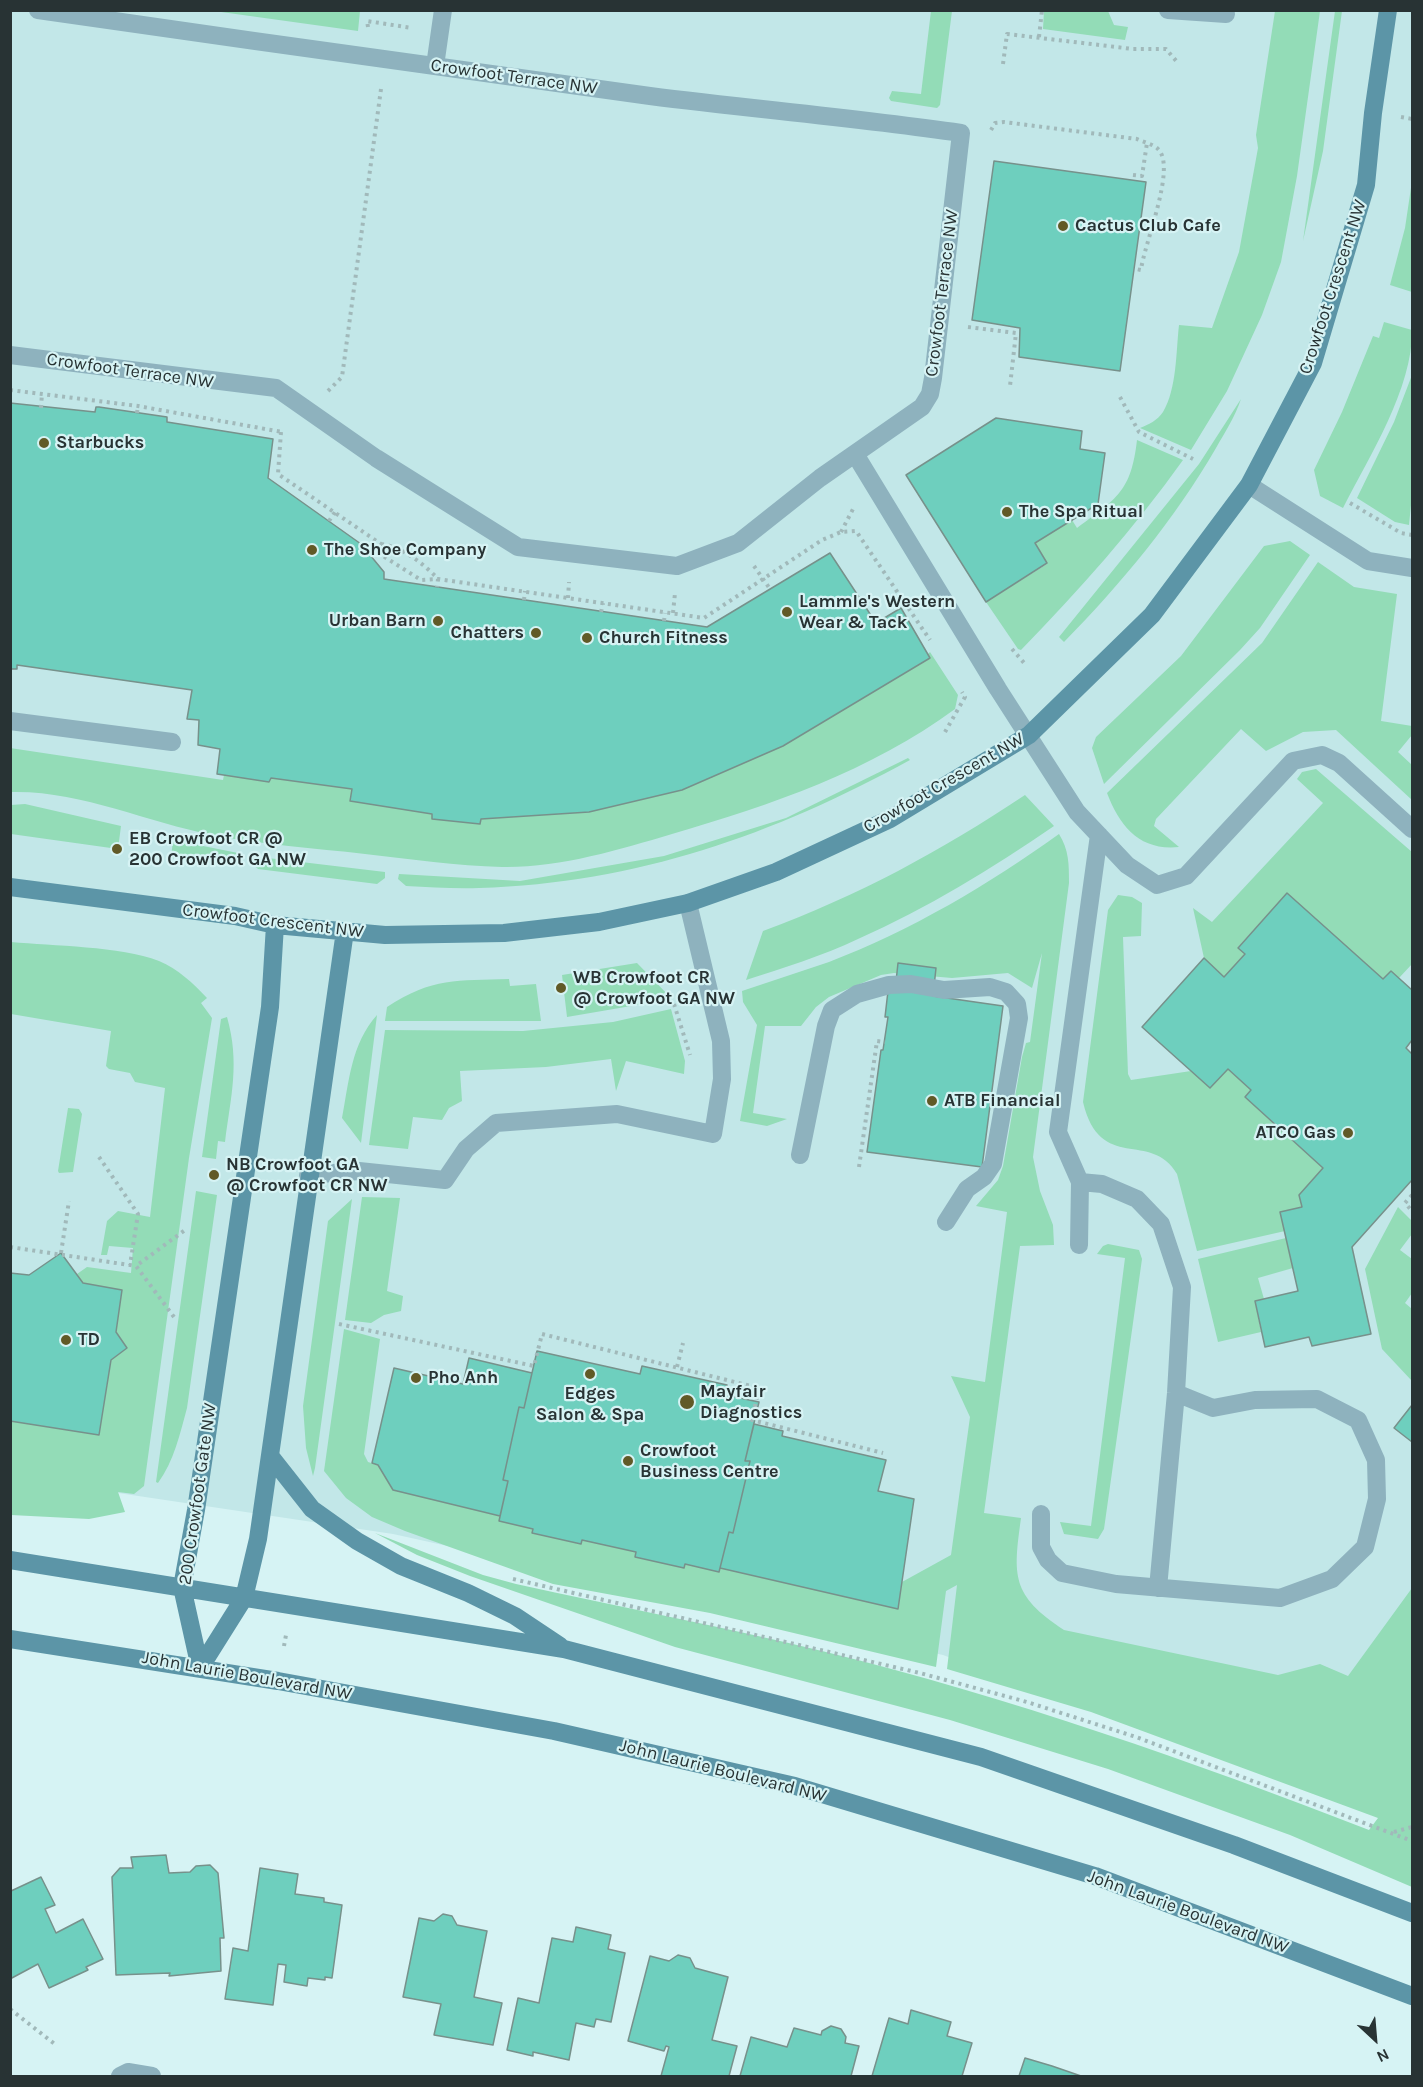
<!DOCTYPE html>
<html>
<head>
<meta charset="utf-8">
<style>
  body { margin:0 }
  #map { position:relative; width:1423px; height:2087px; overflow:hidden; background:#d6f3f4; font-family:Karla,sans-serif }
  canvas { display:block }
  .frame { position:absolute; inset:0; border:12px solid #283334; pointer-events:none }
  .north { position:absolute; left:1345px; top:2009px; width:60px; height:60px; -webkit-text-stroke:4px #d6f3f4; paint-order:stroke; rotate:154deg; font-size:16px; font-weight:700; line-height:24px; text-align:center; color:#283334 }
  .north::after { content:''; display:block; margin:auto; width:21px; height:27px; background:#283334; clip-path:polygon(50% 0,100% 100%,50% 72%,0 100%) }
</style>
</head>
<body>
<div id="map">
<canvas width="1423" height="2087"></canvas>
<div class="frame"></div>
<div class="north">N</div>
</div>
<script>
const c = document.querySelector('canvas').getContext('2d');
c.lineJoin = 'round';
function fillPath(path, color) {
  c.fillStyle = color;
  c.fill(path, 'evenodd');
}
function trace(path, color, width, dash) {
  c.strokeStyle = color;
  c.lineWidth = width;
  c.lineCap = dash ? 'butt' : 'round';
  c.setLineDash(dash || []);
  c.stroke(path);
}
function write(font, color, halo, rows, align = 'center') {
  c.font = font + ' Karla,sans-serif';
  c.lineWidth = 4.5;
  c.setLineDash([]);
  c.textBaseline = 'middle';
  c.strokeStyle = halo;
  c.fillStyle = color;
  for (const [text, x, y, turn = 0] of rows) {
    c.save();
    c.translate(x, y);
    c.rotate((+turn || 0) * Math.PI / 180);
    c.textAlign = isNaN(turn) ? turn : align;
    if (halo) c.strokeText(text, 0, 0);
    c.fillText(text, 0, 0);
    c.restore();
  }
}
const built = new Path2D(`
  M11 11H1412V1761L1378 1817 943 1655 393 1534 11 1477Z`);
const green = new Path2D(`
  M214 11H360L358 31Z
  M931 11H952L940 105 937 108 891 101 889 98 892 91 921 94Z
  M1044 11H1108L1114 25 1128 27 1125 40 1043 29Z
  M1275 11H1320L1297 176 1281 262 1262 315 1227 391 1191 450 1140 428C1148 425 1158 420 1163 412 1177 389 1176 351 1179 325L1212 328 1239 252 1258 148 1256 135Z
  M1335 11H1342L1323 151 1303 241Z
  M1412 181V292L1390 285 1405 228Z
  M1384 322 1412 330C1413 388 1369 457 1343 508L1320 496 1314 470 1342 412 1373 336 1379 338Z
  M1412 375V495L1409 525 1395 522 1357 498 1394 422Z
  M1241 399C1235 417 1225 432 1216 448 1175 519 1121 584 1064 642L1059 637 1199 464Z
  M1137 440 1183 460C1134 529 1079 590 1021 650L1018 649 986 602 1047 564 1035 543 1072 520 1077 528C1117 498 1131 492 1137 440Z
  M1290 541 1310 555 1260 628 1240 650 1104 784 1092 748 1096 737 1181 656 1264 546Z
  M1318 562 1354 587 1397 594 1381 721 1412 726V735L1398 752 1412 765V800L1336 730 1303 732 1266 751 1241 729 1156 819 1154 826 1179 847C1140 851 1120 827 1107 793L1262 643Z
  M930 652 958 695 955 709C871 771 771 805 672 834 618 850 559 868 502 867 457 866 410 859 365 854 314 848 263 845 213 835 146 822 79 790 11 792L10 748 223 780 224 775 269 782 271 778 352 789 432 814V819L480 824 481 819 589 812 682 790 783 746 930 658 928 654Z
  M908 758 910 760C773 835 637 883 479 888 455 889 430 887 406 886L398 879 399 874 520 881 664 856 786 818Z
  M1316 769 1412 852V964L1399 978 1391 971 1383 979 1287 893 1238 947 1245 954 1224 977 1204 958 1193 908 1212 922 1323 803 1297 779 1302 772Z
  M1025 795 1054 826C991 869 928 908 858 939 822 956 783 968 746 980L763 931C860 895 939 852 1025 795Z
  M25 804 121 826 118 849 11 834V805Z
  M1059 834C1069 850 1069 864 1069 883L1033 1157 1040 1191 1053 1225 1054 1245 1020 1246 984 1513 1021 1518C1013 1576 1011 1595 1064 1630L1278 1675 1320 1664 1348 1676 1412 1588V1887L1290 1835 1108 1769 950 1720 675 1647 470 1576 417 1555 375 1533 483 1575 516 1584C620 1607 724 1627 826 1652 1011 1698 1192 1761 1369 1830L1378 1818 1091 1712 947 1669 957 1585 946 1591 936 1667 710 1613 553 1584 405 1531 372 1517 346 1498 324 1471 344 1329 380 1339 364 1454 368 1462 378 1465 393 1490 500 1516 499 1521 533 1529V1533L580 1544 582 1540 636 1552V1557L683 1568 685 1564 719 1572 720 1568 898 1609 902 1582 951 1555 970 1417 951 1376 985 1382 1007 1212 976 1206 998 1180 1003 1166 1022 1057 1026 1043 1030 1042 1042 953 1032 988 1008 973 952 978 894 973 881 975 829 997 816 1007 801 1026H765L753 1113 787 1119 767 1126 740 1121 757 1025 743 1002 742 991C771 981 800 972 829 962 912 930 988 885 1059 834Z
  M173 840 238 853V858L231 865 171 858Z
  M251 856 385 872V878L377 884 258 869 250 861Z
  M1118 895 1132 897 1142 903 1141 936 1123 937 1128 1074 1131 1080 1191 1071 1210 1088 1228 1069 1251 1090 1245 1097 1323 1168 1299 1195 1302 1207 1285 1231 1197 1251 1177 1174C1151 1129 1100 1174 1083 1102L1108 910Z
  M11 942C53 946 120 946 159 961 178 969 193 983 207 998L201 1003 212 1018 189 1158 144 1486 134 1494 118 1492 125 1512 89 1519 11 1515 10 1421 99 1435 111 1360 127 1348 116 1332 122 1290 83 1283 77 1274 87 1267 131 1273 133 1248 109 1246 107 1255H101L107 1221 118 1211 150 1217 165 1088 135 1082 130 1073 109 1069 106 1066 111 1031 11 1014Z
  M637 963 672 999 567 1017 562 975Z
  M509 979 510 986 536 984 541 1021H385L387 1007C433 977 457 981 509 979Z
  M671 1009 685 1061 684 1074 626 1061 616 1091 611 1059 546 1067 460 1071 462 1101 449 1108 442 1120 413 1117 408 1149 369 1145 385 1030 523 1031 613 1022Z
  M377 1015 361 1143 342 1118C349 1082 351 1044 377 1015Z
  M227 1017C240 1063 231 1095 225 1142L218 1141 216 1159 202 1157 221 1019Z
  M68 1108 79 1109 82 1114 73 1172 59 1173 58 1171Z
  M196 1191 217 1195 187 1408C180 1434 174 1461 158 1483L156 1482Z
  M362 1197 400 1198 387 1291 403 1296 401 1311 384 1315 371 1323 345 1320Z
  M352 1199 315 1468 313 1476 306 1448 303 1406 328 1221Z
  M1398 1207 1412 1221V1234L1400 1250 1412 1259V1293L1405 1303 1412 1309V1381L1382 1349 1365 1269Z
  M1286 1238 1293 1268 1258 1278 1264 1299 1255 1301 1261 1332 1218 1342 1198 1259Z
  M1108 1244 1139 1250 1142 1259 1104 1529 1098 1539 1064 1534 1060 1522 1091 1526 1125 1258 1097 1254 1103 1246Z`);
const building = new Path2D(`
  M994 161 1146 182 1120 371 1019 357 1020 328 972 320Z
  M10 403 95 412 96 407H99L167 417V422L273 439 268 478 361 544 384 572V579L707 627 830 553 876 623 901 608 930 658 783 746 682 790 589 812 481 819 480 824 432 819V814L350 801 352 789 271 778 269 782 217 774 220 749 198 745 199 720 187 719 192 690 17 665V669H10Z
  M996 418 1082 431 1080 449 1105 453 1098 504 1035 543 1047 563 986 602 906 475Z
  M1287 893 1383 979 1391 971 1412 990V1040L1406 1048 1412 1054V1180L1352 1247 1371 1334 1312 1346 1309 1337 1265 1347 1255 1301 1298 1291 1280 1212 1302 1207 1299 1195 1323 1168 1245 1097 1251 1090 1228 1069 1210 1088 1142 1027 1204 958 1224 977 1245 954 1238 948Z
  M898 963 936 968 933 996 1003 1006 982 1167 867 1152 881 1050H883L888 1017H885L888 991H895Z
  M61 1253 83 1283 122 1290 116 1332 127 1348 111 1360 99 1435 10 1421V1273L29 1275Z
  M537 1351 640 1374 642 1366 727 1385 725 1395 759 1402 745 1461H750L733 1533 729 1532 719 1572 685 1564 684 1568 635 1557 636 1552 582 1540 581 1544 532 1533 533 1529 499 1521 508 1481 503 1480 519 1407 524 1408Z
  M469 1358 532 1373 524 1408 519 1407 503 1480 508 1481 500 1516 393 1490 378 1465 372 1463 394 1368 463 1384Z
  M1412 1405V1442L1394 1428Z
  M754 1424 783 1431 782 1436 886 1460 878 1491 914 1499 898 1609 720 1568 729 1532 733 1533 750 1461H745Z
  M166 1855 169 1873 190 1872 196 1866 210 1865 218 1873 224 1938H220L221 1971 169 1976 170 1973 116 1975 112 1877 120 1868H133L131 1857Z
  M260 1868 298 1874 295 1894 324 1898V1902L342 1905 332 1978 325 1977V1980L308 1978 307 1986 284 1982 286 1965 278 1964 273 2005 225 1999 233 1948 248 1951Z
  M41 1877 55 1905 45 1909 56 1933 83 1919 103 1959 86 1967 88 1970 49 1988 38 1964 10 1979V1889L11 1891Z
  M443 1914 452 1916 457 1925 487 1931 474 1997 502 2003 493 2045 434 2035 441 2004 403 1997 419 1918 434 1921Z
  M576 1927 611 1935 608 1949 625 1953 611 2022 596 2019 594 2027 576 2023 569 2060 533 2052V2056L507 2050 518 1998 539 2003 552 1938 573 1942Z
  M678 1955 690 1958 695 1968 728 1977 712 2040 737 2046 729 2076H661L669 2047 666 2046 664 2051 628 2041 650 1956 669 1961Z
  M911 2010 951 2022 947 2036 972 2043 962 2076H872L889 2018 908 2024Z
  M831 2026 841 2029 846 2037 845 2043 859 2046 851 2076H740L751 2037 787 2047 794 2028 821 2035 822 2031Z
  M1025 2058 1052 2066 1081 2076H1019Z`);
const path = new Path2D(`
  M368 27 367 21 412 28
  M1039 37 1042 10
  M1003 64 1007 34 1133 49H1166L1178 63
  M1401 117 1412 119
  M991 130 995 123 1004 122 1137 139C1143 142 1153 144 1158 149 1177 167 1144 244 1141 270L1136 269
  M1133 175 1142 176 1147 143
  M968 327 1016 333 1010 386
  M10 390 138 406 282 432
  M328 391 342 377 381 89
  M1120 397 1139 432 1193 459
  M41 408 42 393
  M137 413 138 406
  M281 432 278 474 381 544 383 556 421 580 438 579 704 618 822 540 841 532 856 531 930 640
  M1350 503 1401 533 1412 535
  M329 521 335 512
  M841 532 853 509
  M381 544C401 546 424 564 438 579L437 587
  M754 566 770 589
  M568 598 569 582
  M524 600 525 591
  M601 612 603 603
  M673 613 675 593
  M664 621 665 613
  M1012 649 1025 664
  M945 732 965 697 962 692
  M674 1004 690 1055
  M99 1157 138 1214 130 1265
  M859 1167 877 1041 885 1042
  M1412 1195 1405 1203 1412 1211
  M10 1247 136 1266
  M61 1253 69 1201
  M174 1317 136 1266 185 1230
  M339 1324 534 1366 542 1334 759 1388 752 1420 883 1453
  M677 1367 683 1343
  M513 1579 920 1673 1027 1702 1136 1737 1412 1841
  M284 1646 286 1635
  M1394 1832 1412 1827
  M10 2009 56 2045`);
const lane = new Path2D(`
  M1168 10 1226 14
  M435 66 443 10
  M10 355 276 388 376 458 518 547 677 566 738 543 820 478 922 407 930 394 933 378 961 133C857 118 753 109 650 96 445 69 242 39 38 10
  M855 454 998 689 1077 812 1127 865 1157 885 1186 876 1293 761 1322 755 1339 763 1412 829
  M1249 485 1368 561 1412 568
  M10 721 172 742
  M1099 835 1058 1132 1080 1182 1102 1184 1137 1199 1161 1224 1182 1287 1176 1393 1158 1588
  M800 1155 826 1026 832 1010 857 994 889 985 911 984 944 990 990 987 1006 992 1017 1004 1019 1018 993 1164 984 1177 967 1189 946 1222
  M308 1175 359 1171 445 1180 466 1149 496 1123 617 1114 713 1134 722 1079 721 1041 688 903
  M1079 1245 1080 1182
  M1041 1514V1547L1048 1560 1062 1573 1116 1584 1280 1598 1332 1579 1365 1547 1377 1499 1376 1460 1358 1420 1317 1399 1255 1400 1213 1408 1176 1393`);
const street = new Path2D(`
  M120 2076 128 2072 152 2076`);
const secondary = new Path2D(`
  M10 887 235 916 275 925 385 935 504 933 599 922 688 903 776 872 890 819 1029 735 1152 615 1249 485 1313 363 1366 185 1373 113 1388 10
  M271 1457 312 1509 357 1541 401 1566 468 1593 515 1616 560 1646
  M10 1560 564 1649 981 1757 1234 1845 1412 1913
  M10 1639 278 1681 554 1731 795 1786 1095 1876 1412 1996
  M200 1668 244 1598 258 1539 345 931
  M200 1668 182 1587 196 1510 270 1007 275 925`);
const markers = [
  [1063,226,6,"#615a27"],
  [44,443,6,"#615a27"],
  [1007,512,6,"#615a27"],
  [312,550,6,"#615a27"],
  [787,612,6,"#615a27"],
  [438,621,6,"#615a27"],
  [536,633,6,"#615a27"],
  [587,638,6,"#615a27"],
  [117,849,6,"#615a27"],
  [561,988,6,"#615a27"],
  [932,1101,6,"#615a27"],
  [1348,1133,6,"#615a27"],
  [214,1175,6,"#615a27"],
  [66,1340,6,"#615a27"],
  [590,1374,6,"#615a27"],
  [416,1378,6,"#615a27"],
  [687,1402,8,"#615a27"],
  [628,1461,6,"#615a27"]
];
const streetNames = [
  ["Crowfoot Terrace NW",514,77,8],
  ["Crowfoot Crescent NW",1333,287,-72],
  ["Crowfoot Terrace NW",942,293,-83],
  ["Crowfoot Terrace NW",130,371,8],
  ["Crowfoot Crescent NW",944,783,-30],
  ["Crowfoot Crescent NW",273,921,7],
  ["200 Crowfoot Gate NW",198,1494,-82],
  ["John Laurie Boulevard NW",247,1676,10],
  ["John Laurie Boulevard NW",723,1771,14],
  ["John Laurie Boulevard NW",1188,1912,20]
];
const poiNames = [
  ["Cactus Club Cafe",1075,226],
  ["Starbucks",56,443],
  ["The Spa Ritual",1019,512],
  ["The Shoe Company",324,550],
  ["Lammle's Western",799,602],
  ["Wear & Tack",799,623],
  ["Urban Barn",426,621,"right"],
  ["Chatters",524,633,"right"],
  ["Church Fitness",599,638],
  ["EB Crowfoot CR @",129,839],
  ["200 Crowfoot GA NW",129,860],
  ["WB Crowfoot CR",573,978],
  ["@ Crowfoot GA NW",573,999],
  ["ATB Financial",944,1101],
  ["ATCO Gas",1336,1133,"right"],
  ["NB Crowfoot GA",226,1165],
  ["@ Crowfoot CR NW",226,1186],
  ["TD",78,1340],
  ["Pho Anh",428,1378],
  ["Mayfair",700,1392],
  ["Diagnostics",700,1413],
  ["Edges",590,1394,"center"],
  ["Salon & Spa",590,1415,"center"],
  ["Crowfoot",640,1451],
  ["Business Centre",640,1472]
];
fillPath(built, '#c2e7e8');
fillPath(green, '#93dcb7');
fillPath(building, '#6ecfbe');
trace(building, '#77918b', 1.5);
trace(path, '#a1b9ba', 4, [3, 4.5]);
trace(lane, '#8eb2be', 18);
trace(street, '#8eb2be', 18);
trace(secondary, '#5c95a7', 18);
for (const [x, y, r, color] of markers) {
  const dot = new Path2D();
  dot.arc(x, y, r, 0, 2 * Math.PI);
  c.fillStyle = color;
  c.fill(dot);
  trace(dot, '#d6f3f4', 2);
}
write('18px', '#283334', '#d6f3f4', streetNames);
write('bold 18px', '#283334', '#d6f3f4', poiNames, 'left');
</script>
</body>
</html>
